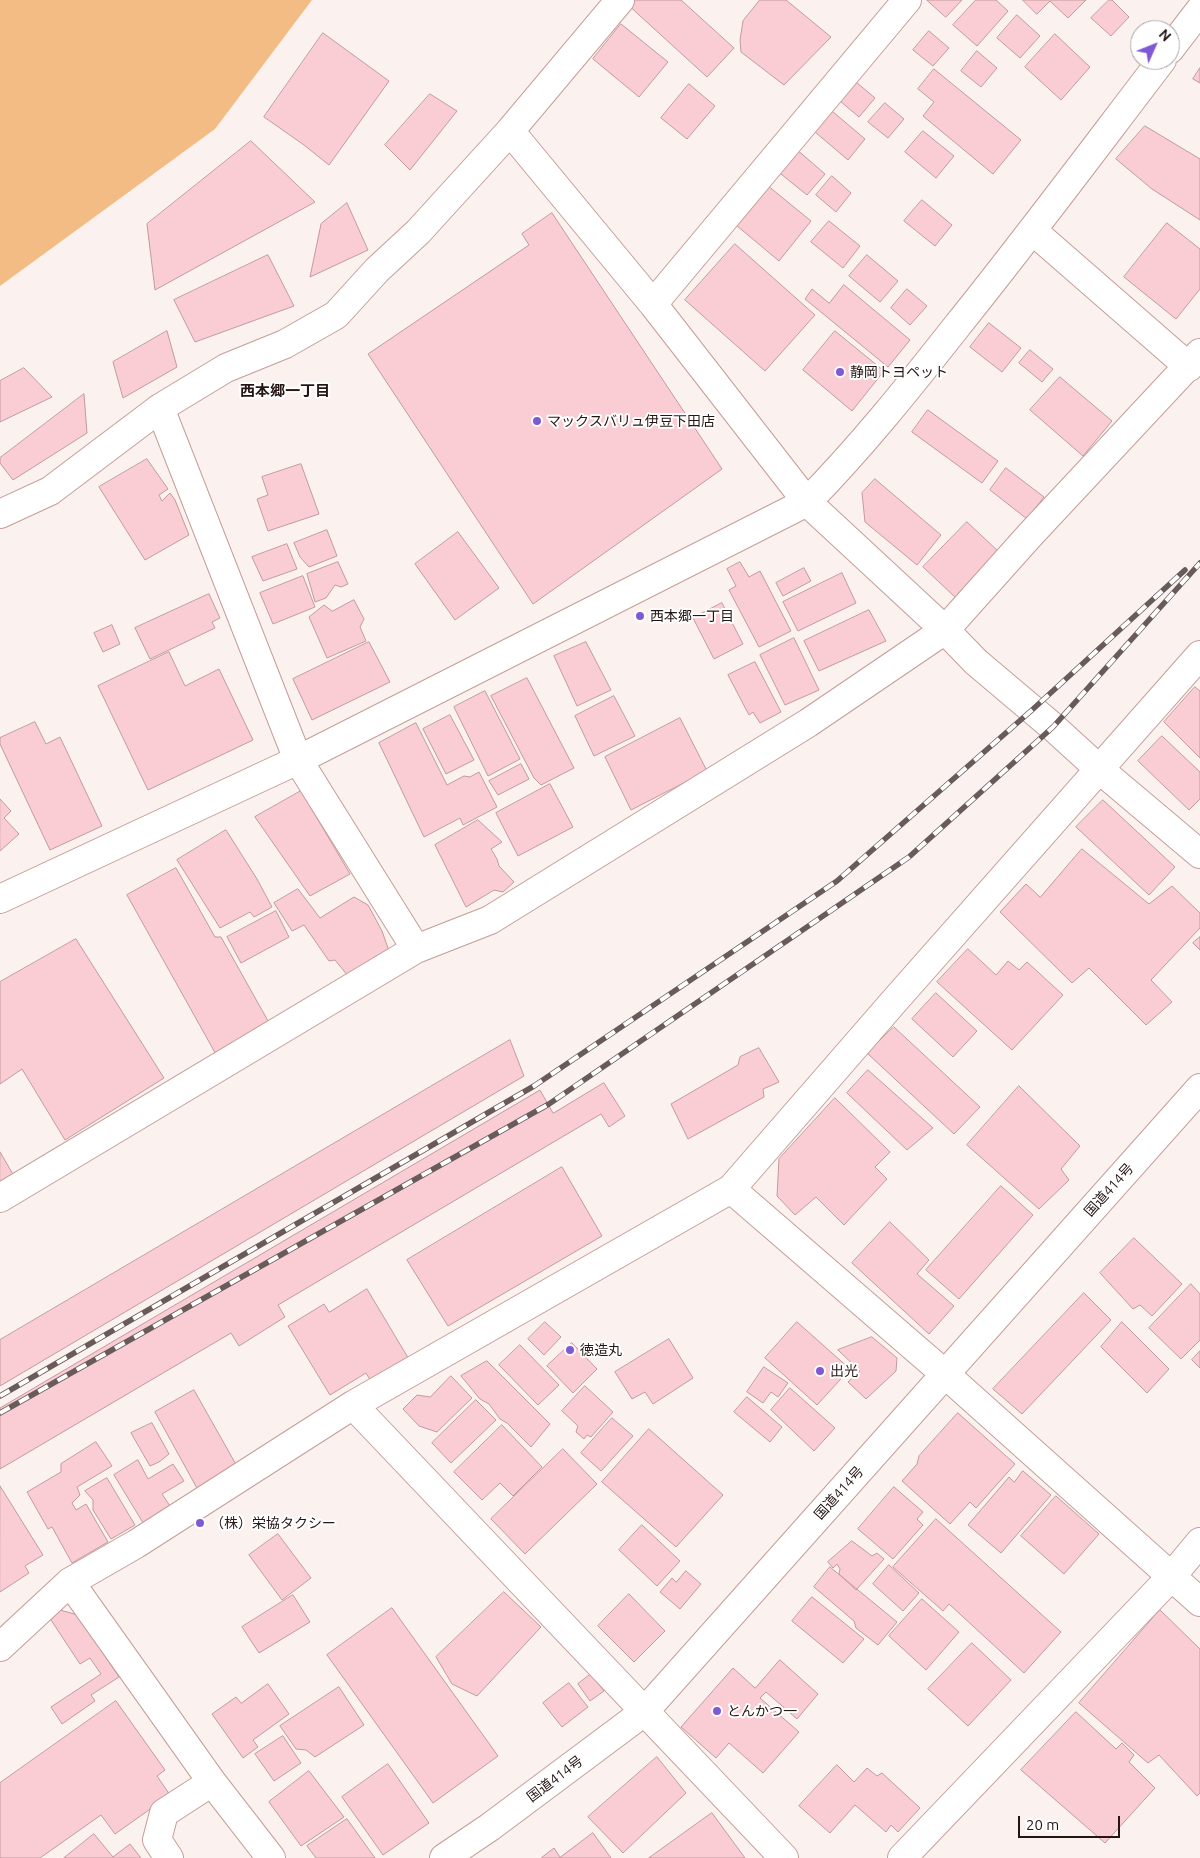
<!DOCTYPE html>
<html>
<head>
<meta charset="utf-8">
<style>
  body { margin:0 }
  #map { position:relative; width:1200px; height:1858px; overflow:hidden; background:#fbf2f0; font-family:Ubuntu,sans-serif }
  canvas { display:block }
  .north { position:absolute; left:1130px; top:20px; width:50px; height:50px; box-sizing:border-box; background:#fff; border:1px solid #a8a2a1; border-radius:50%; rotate:46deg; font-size:14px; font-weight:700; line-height:20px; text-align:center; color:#251614 }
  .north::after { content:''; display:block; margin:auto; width:18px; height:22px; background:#7e59d3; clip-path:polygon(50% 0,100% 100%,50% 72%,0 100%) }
  .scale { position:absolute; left:1018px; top:1816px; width:102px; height:22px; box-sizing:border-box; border:2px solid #251614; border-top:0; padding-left:6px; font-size:15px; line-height:18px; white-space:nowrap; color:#251614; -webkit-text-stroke:4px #fff; paint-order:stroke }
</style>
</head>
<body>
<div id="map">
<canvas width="1200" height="1858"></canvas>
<div class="north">N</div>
<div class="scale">20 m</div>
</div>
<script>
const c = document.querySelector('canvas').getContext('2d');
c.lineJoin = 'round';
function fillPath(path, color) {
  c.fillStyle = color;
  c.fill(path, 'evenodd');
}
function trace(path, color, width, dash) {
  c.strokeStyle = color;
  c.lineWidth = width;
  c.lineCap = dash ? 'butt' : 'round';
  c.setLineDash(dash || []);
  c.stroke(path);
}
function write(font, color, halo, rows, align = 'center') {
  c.font = font + ' Ubuntu,"Noto Sans JP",sans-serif';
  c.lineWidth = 4;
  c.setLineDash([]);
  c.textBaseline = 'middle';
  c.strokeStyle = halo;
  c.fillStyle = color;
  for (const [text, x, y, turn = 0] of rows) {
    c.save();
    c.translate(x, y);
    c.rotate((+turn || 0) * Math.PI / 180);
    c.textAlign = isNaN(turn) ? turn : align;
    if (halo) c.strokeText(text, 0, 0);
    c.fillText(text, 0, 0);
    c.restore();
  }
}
const green = new Path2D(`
  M0 0H312L215 129 0 286Z`);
const building = new Path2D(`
  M630 0H681L734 48 707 77 627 4Z
  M760 0H786L831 37 784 85 741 52 740 40 743 21Z
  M927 0H962L946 17Z
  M976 0H996L1008 11 977 46 953 25Z
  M1023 0H1086L1068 18 1050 1 1037 14Z
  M1109 0H1112L1129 17 1111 36 1091 18Z
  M1017 15 1040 36 1020 58 997 38Z
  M621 24 668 62 639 97 593 59Z
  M929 31 949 48 933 66 913 50Z
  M323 33 389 81 329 165 304 145 264 117Z
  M1055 34 1090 67 1061 100 1025 67Z
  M977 51 997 68 981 87 961 71Z
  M1200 68V83L1193 79Z
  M934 69 1021 140 993 174 923 116 934 102 918 89Z
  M856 82 875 98 859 117 840 101Z
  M689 84 715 106 687 139 661 118Z
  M430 94 457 111 410 170 385 145Z
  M885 103 904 119 888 138 868 122Z
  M832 111 865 139 848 160 815 132Z
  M1145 126 1200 159V220L1152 189 1116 159Z
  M923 131 954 156 936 178 905 152Z
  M251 141 315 202 155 290 147 224Z
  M795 148 825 174 807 195 776 170Z
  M832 176 851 193 836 212 816 195Z
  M762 181 811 221 779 261 730 220Z
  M922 200 952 225 935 246 904 221Z
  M347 203 368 250 310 277 321 224Z
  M552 213 722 469 533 604 368 354 529 245 522 234Z
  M829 221 860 246 843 268 811 242Z
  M1167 223 1200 249V289L1176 319 1124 277Z
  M735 244 815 315 765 371 685 300Z
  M268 255 294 306 195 342 174 300Z
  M867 255 898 281 880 302 849 276Z
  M844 285 910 340 888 367 805 299 812 289 829 303Z
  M907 289 927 306 910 325 891 308Z
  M989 323 1021 348 1002 372 970 347Z
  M167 331 177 367 123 398 113 362Z
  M835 331 884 371 852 411 803 370Z
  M1030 350 1053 369 1042 382 1019 363Z
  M24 368 52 397 0 422V381Z
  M1060 377 1112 421 1083 456 1030 410Z
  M84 394 87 433 13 480 0 463V458Z
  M928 410 998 461 982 483 912 432Z
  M147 459 168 489 159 495 162 501 170 493 175 500 189 535 145 560 99 487Z
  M301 464 319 514 268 531 257 499 268 495 262 477Z
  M1006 468 1044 497 1027 519 990 490Z
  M875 479 941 535 917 565 865 522 862 493Z
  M967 522 999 552 956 598 923 567Z
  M327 530 337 556 309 567 300 557 294 543Z
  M458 532 499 588 455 620 415 564Z
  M287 544 297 569 263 581 252 557Z
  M338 562 348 584 341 587 335 585 326 598 315 602 307 574Z
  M740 562 749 577 760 571 791 631 759 647 729 590 736 586 727 569Z
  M804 568 811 581 783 596 776 583Z
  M842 573 856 603 798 631 783 602Z
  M303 576 315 607 273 624 260 593Z
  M209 594 220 618 212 622 215 628 150 659 135 628Z
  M354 600 364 619 360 627 366 641 327 658 309 617 324 605 332 611Z
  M722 603 743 644 714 659 693 618Z
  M869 610 886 641 819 671 804 641Z
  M112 625 120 644 103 652 94 633Z
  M794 638 819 690 785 705 760 655Z
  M369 642 390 682 312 720 293 679Z
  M586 642 611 690 577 706 554 656Z
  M169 652 185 686 219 669 253 740 148 790 98 686Z
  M755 662 781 712 760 723 753 712 749 715 728 675Z
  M527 678 574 768 541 785 534 778 491 696Z
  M1195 687 1200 691V758L1164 722Z
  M485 691 520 759 488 776 454 707Z
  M614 696 635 736 594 756 575 716Z
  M450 715 474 760 446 774 423 729Z
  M680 718 707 771 631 810 605 757Z
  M35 722 46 744 60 737 102 826 50 850 0 744V738Z
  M416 723 447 785 464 776 470 777 479 772 497 807 463 825 460 818 424 837 379 743Z
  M1162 736 1200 772V799L1189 810 1138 761Z
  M521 764 529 779 498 795 489 781Z
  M550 784 573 827 518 856 496 813Z
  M301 791 350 874 310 896 255 817Z
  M0 799 11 811 4 818 19 834 0 851Z
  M1103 800 1175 867 1149 895 1076 827Z
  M478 820 502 842 491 849 497 859 499 866 514 882 503 892 494 890 466 907 435 845Z
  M226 830 257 879 272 907 254 917 250 912 220 928 177 860Z
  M1082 849 1149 904 1172 886 1200 913V928L1151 980 1172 1002 1146 1025 1089 968 1072 983 1000 912 1026 884 1040 897Z
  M176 868 215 937H221L272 1028 218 1058 127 895Z
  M298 889 320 918 354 897 368 905 382 931 389 951 348 976 335 960 329 961 304 925 292 931 274 903Z
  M276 911 289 937 241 963 227 937Z
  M1200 937V950L1193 943Z
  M76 939 164 1078 65 1140 22 1069 0 1084V982Z
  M968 949 996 975 1008 961 1019 970 1027 962 1063 995 1012 1050 937 982Z
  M936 993 977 1031 953 1057 912 1019Z
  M894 1027 980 1107 954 1134 867 1053Z
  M510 1040 524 1076 0 1386V1340Z
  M759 1048 779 1082 763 1089 764 1097 688 1139 671 1104 738 1065 740 1057Z
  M868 1070 933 1128 907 1150 847 1093Z
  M604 1083 625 1116 609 1127 601 1114 278 1305 285 1317 239 1346 231 1333 0 1469V1408L540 1090 553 1113Z
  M1019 1086 1080 1146 1061 1169 1069 1180 1039 1209 967 1145Z
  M835 1098 890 1152 875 1167 887 1179 844 1225 816 1197 795 1215 777 1196 779 1159Z
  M0 1152 14 1176 0 1183Z
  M562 1167 602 1236 448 1326 407 1260Z
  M1001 1186 1033 1215 959 1299 926 1270Z
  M890 1222 929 1260 917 1274 954 1306 929 1334 852 1263Z
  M1134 1238 1182 1284 1152 1316 1140 1305 1133 1309 1100 1273Z
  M1191 1284 1200 1294V1340L1181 1359 1149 1328Z
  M367 1289 410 1361 372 1383 366 1373 330 1395 288 1326 324 1304 329 1312Z
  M1084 1293 1111 1320 1022 1414 993 1389Z
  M545 1322 561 1337 544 1355 528 1339Z
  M797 1322 850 1369 817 1405 765 1358Z
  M1122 1322 1169 1369 1147 1393 1101 1347Z
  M872 1337 897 1358 896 1371 866 1399 848 1382 860 1371 838 1350Z
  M669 1339 693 1378 653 1404 645 1392 632 1399 615 1372Z
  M572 1343 597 1369 573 1393 547 1366Z
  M520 1345 559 1385 538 1405 499 1365Z
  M1200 1351V1368L1192 1360Z
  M487 1361 550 1424 531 1447 507 1423 500 1419 489 1404 480 1399 461 1376Z
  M764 1367 788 1383 778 1397 771 1392 763 1403 747 1392Z
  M451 1376 472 1398 437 1432 419 1426 403 1409 417 1395 430 1397Z
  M585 1386 613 1412 591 1437 587 1435 584 1439 576 1432 578 1426 562 1411Z
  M790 1388 835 1428 814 1451 771 1410Z
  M194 1390 238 1468 198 1490 155 1412Z
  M747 1397 782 1427 770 1442 734 1412Z
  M476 1400 496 1420 451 1463 432 1443Z
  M958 1413 1015 1464 976 1508 970 1502 950 1524 902 1481 917 1464 919 1456Z
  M612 1418 633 1436 601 1471 581 1453Z
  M152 1423 169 1454 159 1462 150 1466 131 1433Z
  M502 1425 542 1467 513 1496 500 1483 482 1500 454 1472Z
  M649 1429 723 1495 676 1547 602 1482Z
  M96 1442 112 1466 77 1487 80 1495 72 1503 76 1510 86 1504 108 1542 72 1563 52 1527 48 1529 27 1492 61 1472V1464Z
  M563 1449 597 1484 525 1554 491 1519Z
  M138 1460 148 1479 173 1464 184 1481 162 1494 172 1509 145 1526 114 1475Z
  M1023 1471 1051 1495 1001 1553 968 1525 1009 1477 1014 1482Z
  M107 1478 135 1525 111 1539 93 1510V1500L85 1491Z
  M0 1486 43 1555 25 1566 29 1573 0 1592Z
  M894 1487 923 1512 917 1519 923 1525 893 1559 858 1529Z
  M1056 1496 1099 1534 1064 1574 1021 1536Z
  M936 1519 1061 1632 1024 1673 949 1604 943 1611 893 1567Z
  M642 1525 680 1561 657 1586 619 1550Z
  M278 1534 311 1578 282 1600 249 1555Z
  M852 1541 872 1556 877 1553 884 1559 856 1590 839 1574 840 1569 837 1564 833 1568 828 1562Z
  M889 1565 919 1593 903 1611 873 1584Z
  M830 1567 897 1622 878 1645 856 1628 854 1621 814 1587Z
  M686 1571 701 1584 680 1609 660 1592 672 1578 676 1582Z
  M504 1592 541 1627 477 1696 452 1684 436 1657Z
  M629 1594 665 1631 634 1662 598 1626Z
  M293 1595 310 1622 259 1653 242 1627Z
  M812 1597 864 1639 843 1663 792 1621Z
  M922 1599 959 1632 926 1670 889 1636Z
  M392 1608 498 1756 433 1803 327 1655Z
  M60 1610 78 1615 119 1677 91 1695 95 1701 62 1724 51 1707 101 1674 90 1658 80 1664 51 1620Z
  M1160 1610 1200 1649V1793L1197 1796 1159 1755 1148 1763 1079 1703Z
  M972 1643 1011 1680 968 1726 928 1689Z
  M780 1660 818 1694 797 1719 766 1692 760 1698 799 1732 763 1773 729 1743 716 1758 681 1727 733 1668 755 1688Z
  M591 1674 604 1691 590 1701 578 1684Z
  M569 1683 588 1707 562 1727 543 1703Z
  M268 1684 289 1714 253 1740 258 1747 243 1758 212 1714 236 1697 241 1703Z
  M339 1687 364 1725 315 1757 306 1750 296 1749 280 1726Z
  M116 1701 165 1770 157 1776 170 1795 115 1834 101 1815 40 1858H0V1783Z
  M1076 1712 1116 1749 1122 1743 1134 1755 1129 1762 1155 1788 1105 1843 1021 1770Z
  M283 1736 301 1763 274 1781 255 1754Z
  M657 1757 686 1793 623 1853 588 1817Z
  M388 1764 429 1823 383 1855 342 1797Z
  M837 1765 854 1782 867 1768 877 1776 882 1773 920 1808 898 1832 891 1825 886 1832 855 1805 830 1833 799 1806Z
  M309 1771 344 1817 301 1846 269 1802Z
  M712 1813 745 1858H649Z
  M347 1819 375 1858H316L307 1846Z
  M593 1833 611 1858H541L554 1848 560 1857Z
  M94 1834 113 1857 130 1844 141 1858H64Z`);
const minor = new Path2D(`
  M1170 49 1200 10
  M510 131 653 304 807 502 945 630 976 662 1053 727 1099 769 1200 854
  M1033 231 1189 367
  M653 304 907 0
  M160 408 298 760 416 949
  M0 514 50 491 160 408 226 368 285 344 336 315 377 270 418 232 510 131 620 0
  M0 899 298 760 807 502C861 447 909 387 957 326 1027 239 1094 149 1162 60
  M731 1189 945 1374 1200 1602
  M0 1198 416 949 490 920 808 723 945 630 1030 535 1200 353
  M353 1405 784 1858
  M70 1582 212 1782 271 1858
  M0 1647 70 1582 136 1544 353 1405 731 1189 897 998 1200 655
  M169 1858 157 1840 164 1813 212 1782
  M902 1858 1171 1577 1200 1542`);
const highway = new Path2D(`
  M444 1858 490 1827 644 1712 1200 1088`);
const rail = new Path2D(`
  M0 1396 534 1086 837 881 1032 710 1185 570
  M0 1413 549 1104 909 857 1053 727 1200 563`);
const markers = [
  [840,372,5,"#7e59d3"],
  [537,421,5,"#7e59d3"],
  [640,616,5,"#7e59d3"],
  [570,1350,5,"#7e59d3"],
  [820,1371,5,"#7e59d3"],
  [200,1523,5,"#7e59d3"],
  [717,1711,5,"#7e59d3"]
];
const poiNames = [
  ["静岡トヨペット",850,372],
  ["マックスバリュ伊豆下田店",547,421],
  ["西本郷一丁目",650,616],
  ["徳造丸",580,1350],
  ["出光",830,1371],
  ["（株）栄協タクシー",210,1523],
  ["とんかつ一",727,1711]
];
const streetNames = [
  ["国道414号",1109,1190,-48],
  ["国道414号",839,1493,-48],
  ["国道414号",555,1779,-37]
];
const neighbourhoodNames = [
  ["西本郷一丁目",285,391]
];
fillPath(green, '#f3bc84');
fillPath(building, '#f9cdd3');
trace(building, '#c2999e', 1);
trace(minor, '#c69d97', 30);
trace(highway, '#c69d97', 30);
trace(minor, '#fff', 28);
trace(highway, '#fff', 28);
trace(rail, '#685b59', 5.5);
trace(rail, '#fff', 4, [11]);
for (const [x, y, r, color] of markers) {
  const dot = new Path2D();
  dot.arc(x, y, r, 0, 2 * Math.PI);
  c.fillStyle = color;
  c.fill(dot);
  trace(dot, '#fff', 2);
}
write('14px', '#251614', '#fff', poiNames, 'left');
write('14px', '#251614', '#fff', streetNames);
write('bold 15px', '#251614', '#fff', neighbourhoodNames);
</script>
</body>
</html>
